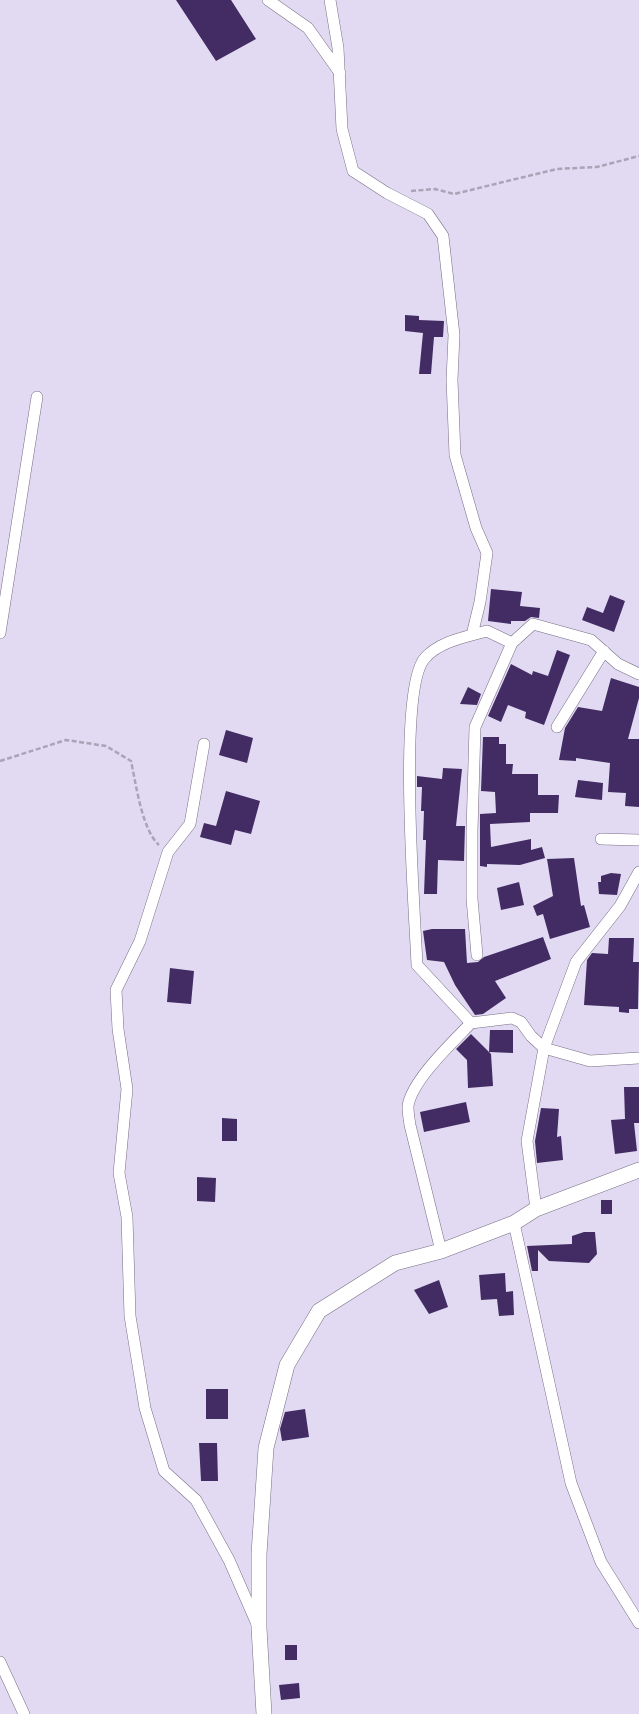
<!DOCTYPE html>
<html>
<head>
<meta charset="utf-8">
<style>
  body { margin:0 }
  canvas { display:block; background:#e1daf2 }
</style>
</head>
<body>
<canvas width="639" height="1714"></canvas>
<script>
const c = document.querySelector('canvas').getContext('2d');
c.lineJoin = 'round';
function fillPath(path, color) {
  c.fillStyle = color;
  c.fill(path, 'evenodd');
}
function trace(path, color, width, dash) {
  c.strokeStyle = color;
  c.lineWidth = width;
  c.lineCap = dash ? 'butt' : 'round';
  c.setLineDash(dash || []);
  c.stroke(path);
}
const building = new Path2D(`
  M176 0H231L256 39 216 61Z
  M405 315 419 316V320L444 321 443 337H434L431 374H419L423 333 405 331Z
  M491 589 522 592 520 606 540 608 539 618 531 617 525 621H511V624L488 621Z
  M610 595 625 601 614 632 582 620 587 607 603 613Z
  M557 650 570 655 544 725 525 718 526 712 508 705 501 722 488 716 511 664 532 675 533 671 548 676Z
  M611 678 639 687V698L628 739H639V807L625 806 626 793 608 792 610 763 576 758V761L559 760 565 728 578 707 602 711Z
  M468 687 481 694 477 705 460 704Z
  M226 730 253 738 247 763 219 755Z
  M483 737H499V744H506V764H513L512 774H538V795H559L558 813H530V822L490 824 491 847 531 839V850L542 847 545 858 520 865 487 864V867L480 866V814L496 813 495 792 481 791Z
  M443 768 462 769 456 826H465L464 861 438 860 437 894H424L426 840H423L424 811H421L422 787H417V776L442 779Z
  M578 780 603 783 602 800 575 797Z
  M226 791 260 801 251 834 235 830 231 845 200 837 204 823 216 826Z
  M574 858 581 906 584 905 590 927 550 939 543 914 537 916 533 906 553 896 547 859Z
  M611 873 621 874 617 895 599 894 598 882H601V876Z
  M519 882 524 905 501 910 497 888Z
  M432 929H465L467 963 478 962 484 957 543 937 551 959 495 981 506 998 483 1014 475 1015 455 985 444 962 427 960 423 931Z
  M609 938H634L633 962H639L638 1009H629V1013L619 1012V1007L584 1005 587 960 592 953 608 954Z
  M170 968 194 971 191 1004 167 1002Z
  M490 1030H513V1053L489 1052Z
  M471 1034 491 1054 493 1086 468 1088 467 1060 456 1049Z
  M624 1087H639V1123H634L637 1151 615 1154 611 1120 625 1119Z
  M466 1102 470 1122 424 1132 420 1112Z
  M541 1108 559 1109 557 1137 561 1136 563 1160 537 1163 535 1141Z
  M222 1118 237 1119V1141H222Z
  M197 1177 216 1178 215 1202 197 1201Z
  M601 1200H612V1214H601Z
  M584 1232H595L597 1254 589 1263 549 1261 538 1250V1271H532L527 1246 572 1244V1236Z
  M505 1273 506 1292 513 1291 514 1315 499 1316 497 1299 481 1300 479 1275Z
  M439 1280 448 1307 429 1314 414 1290Z
  M206 1389H228V1419H206Z
  M305 1409 309 1437 282 1441 280 1429 285 1412Z
  M199 1443H217L218 1481H201Z
  M285 1645H297V1660H285Z
  M299 1683 300 1698 281 1700 279 1685Z`);
const path = new Path2D(`
  M411 191 435 189 454 194 557 169 597 167 639 156
  M0 761 66 740 106 746 131 761C136 784 142 830 159 845`);
const minor = new Path2D(`
  M268 0 308 28 340 73
  M330 0 338 48 342 129 353 171 387 193 428 214 443 236 454 335 452 380 455 455 476 528 487 553 480 602 472 635
  M0 633 37 397
  M512 643 533 624 591 640 618 664 639 674
  M557 727 604 651
  M204 744 190 824 168 852 140 941 116 990 118 1029 127 1089 119 1173 127 1217 130 1316 145 1408 164 1471 196 1500 229 1560 257 1624
  M601 839 639 840
  M471 1023 417 965C415 914 397 688 425 658 440 641 466 637 487 631L512 643 475 727 472 831V899L477 955
  M536 1209 527 1141 544 1048 576 962 620 906 639 872
  M514 1223 571 1483 601 1562 639 1623
  M441 1251 410 1125C409 1119 408 1112 408 1106 412 1080 453 1042 471 1023L512 1018 521 1022 531 1036 544 1048 590 1061 639 1058
  M0 1662 24 1714`);
const tertiary = new Path2D(`
  M264 1714 259 1628V1554L266 1448 287 1365 319 1311 395 1263 441 1251 514 1223 536 1209 639 1170`);
fillPath(building, '#422c63');
trace(minor, '#766f84', 12);
trace(tertiary, '#766f84', 16);
trace(path, '#a9a4b7', 2.5, [5, 2.5]);
trace(minor, '#fff', 11);
trace(tertiary, '#fff', 15);
</script>
</body>
</html>
